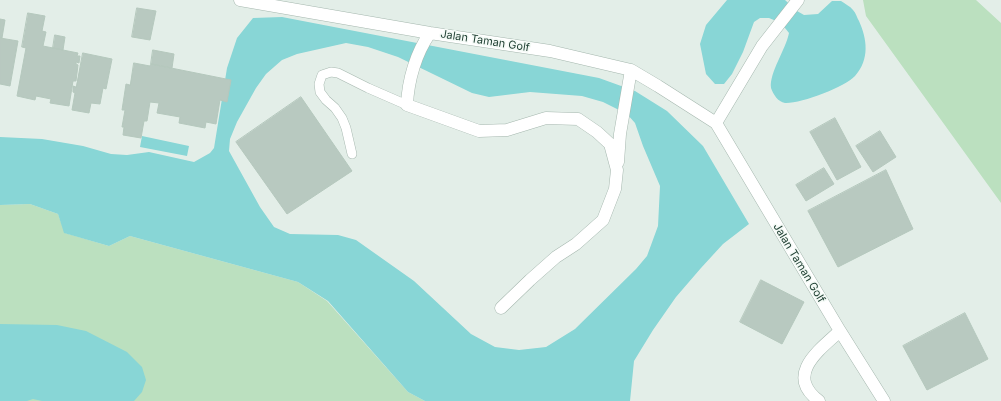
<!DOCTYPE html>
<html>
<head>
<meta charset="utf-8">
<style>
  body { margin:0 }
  canvas { display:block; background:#e3eee8 }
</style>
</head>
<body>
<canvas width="1001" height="401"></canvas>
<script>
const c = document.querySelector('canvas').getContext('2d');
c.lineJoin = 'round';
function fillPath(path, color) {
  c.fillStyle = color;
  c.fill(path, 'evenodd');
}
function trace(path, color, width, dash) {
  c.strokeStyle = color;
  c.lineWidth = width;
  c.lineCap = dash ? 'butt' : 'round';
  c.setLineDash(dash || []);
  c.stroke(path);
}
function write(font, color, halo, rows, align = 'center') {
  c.font = font + ' Inter,sans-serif';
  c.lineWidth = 3;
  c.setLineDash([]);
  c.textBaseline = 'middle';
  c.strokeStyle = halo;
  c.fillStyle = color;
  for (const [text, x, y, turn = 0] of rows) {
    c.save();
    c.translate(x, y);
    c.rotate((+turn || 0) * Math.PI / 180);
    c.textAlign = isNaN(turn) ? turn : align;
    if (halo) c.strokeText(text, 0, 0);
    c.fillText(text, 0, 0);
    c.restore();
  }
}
const green = new Path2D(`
  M863 0H976L1001 23V203L866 16Z
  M30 204 58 214 65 233 109 246 130 236 298 282 327 301 408 392 425 401H0V205Z`);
const water = new Path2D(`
  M727 0H785L797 11 804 15 818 14 832 1H841C845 4 850 6 853 10 856 13 857 18 859 21 867 39 870 59 855 76 845 87 800 104 785 103 778 102 773 94 771 88 769 73 786 49 789 33L781 23 769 18H760L754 22 743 52 732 74 724 84H715L706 74 700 44 706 25Z
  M282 17 599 78 635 91 667 111 703 146 749 224 723 244 701 268 676 297 653 330 634 361 630 401H425L408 392 328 301 298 282 130 236 109 246 64 233 58 214 30 204 0 205V137L42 139 83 146 111 154 127 155 149 152 194 162 210 153 214 148 227 68 237 38 253 18ZM346 43 368 47 398 57 472 93 489 97 530 92 582 96 603 102 627 114 635 123 643 146 660 186 658 226 647 256 636 269 575 329 546 347 519 350 495 347 471 334 414 281 356 240 338 235 290 234 274 227 260 207 229 151 230 139 237 122 256 88 266 74 282 60 297 54Z
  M142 136 189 146 187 156 140 147Z
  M0 324 57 325 86 331 127 352 142 367 146 380 142 392 134 401H42L33 399 27 401H0Z`);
const building = new Path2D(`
  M137 8 156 11 150 40 132 37Z
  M28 13 45 16 42 31 46 32 43 46 78 53 77 56H80L79 63 76 62V64L78 65 76 81H73L69 106 50 103 51 99 36 96 35 100 17 96 26 48 22 47Z
  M0 19 5 20 2 38H0Z
  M55 35 65 37 63 50 53 48Z
  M0 38 18 41 10 86 0 84Z
  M153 50 174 54 172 68 151 64Z
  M83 53 112 59 106 89 103 88 100 104 91 103 89 113 72 110 75 93 73 92V86L76 87Z
  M134 63 150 66 151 64 231 80 227 102 220 100 216 124 206 122 205 128 179 123 180 117 157 113 159 103 150 102 147 121H144L141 138 123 135 124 127H122L125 110H122L126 84 130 85Z
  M301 97 352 171 287 214 236 142Z
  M835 118 861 167 837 180 810 132Z
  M880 131 896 157 873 172 856 146Z
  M824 168 834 184 806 201 796 185Z
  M886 170 913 229 838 267 808 211Z
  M761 280 804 302 782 344 740 322Z
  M965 313 988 359 927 390 903 346Z`);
const lane = new Path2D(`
  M352 154 346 128 342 118 335 108 326 100 320 92 319 84 322 75 331 72 338 73 368 88 407 105`);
const street = new Path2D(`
  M240 0 430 33 550 51 631 70 658 86 716 123 840 331 884 401
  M430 33C416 53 408 80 407 105L479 131 507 130 546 118 578 119 597 132 610 144 617 170 615 189 603 220 576 244 556 257 530 280 501 308
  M716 123 762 46 798 0
  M618 162 620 134 631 70
  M819 401C785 375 818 351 840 331`);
const streetNames = [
  ["Jalan Taman Golf",485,41,9],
  ["Jalan Taman Golf",799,263,59]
];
fillPath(green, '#bbe0bf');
fillPath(water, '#88d6d6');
fillPath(building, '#b8c9c0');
trace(building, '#b5c8bd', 1);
trace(lane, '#a5b7ae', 10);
trace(street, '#a5b7ae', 13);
trace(lane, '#fff', 9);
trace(street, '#fff', 12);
write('11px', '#214134', '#f4faf6', streetNames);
</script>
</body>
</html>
